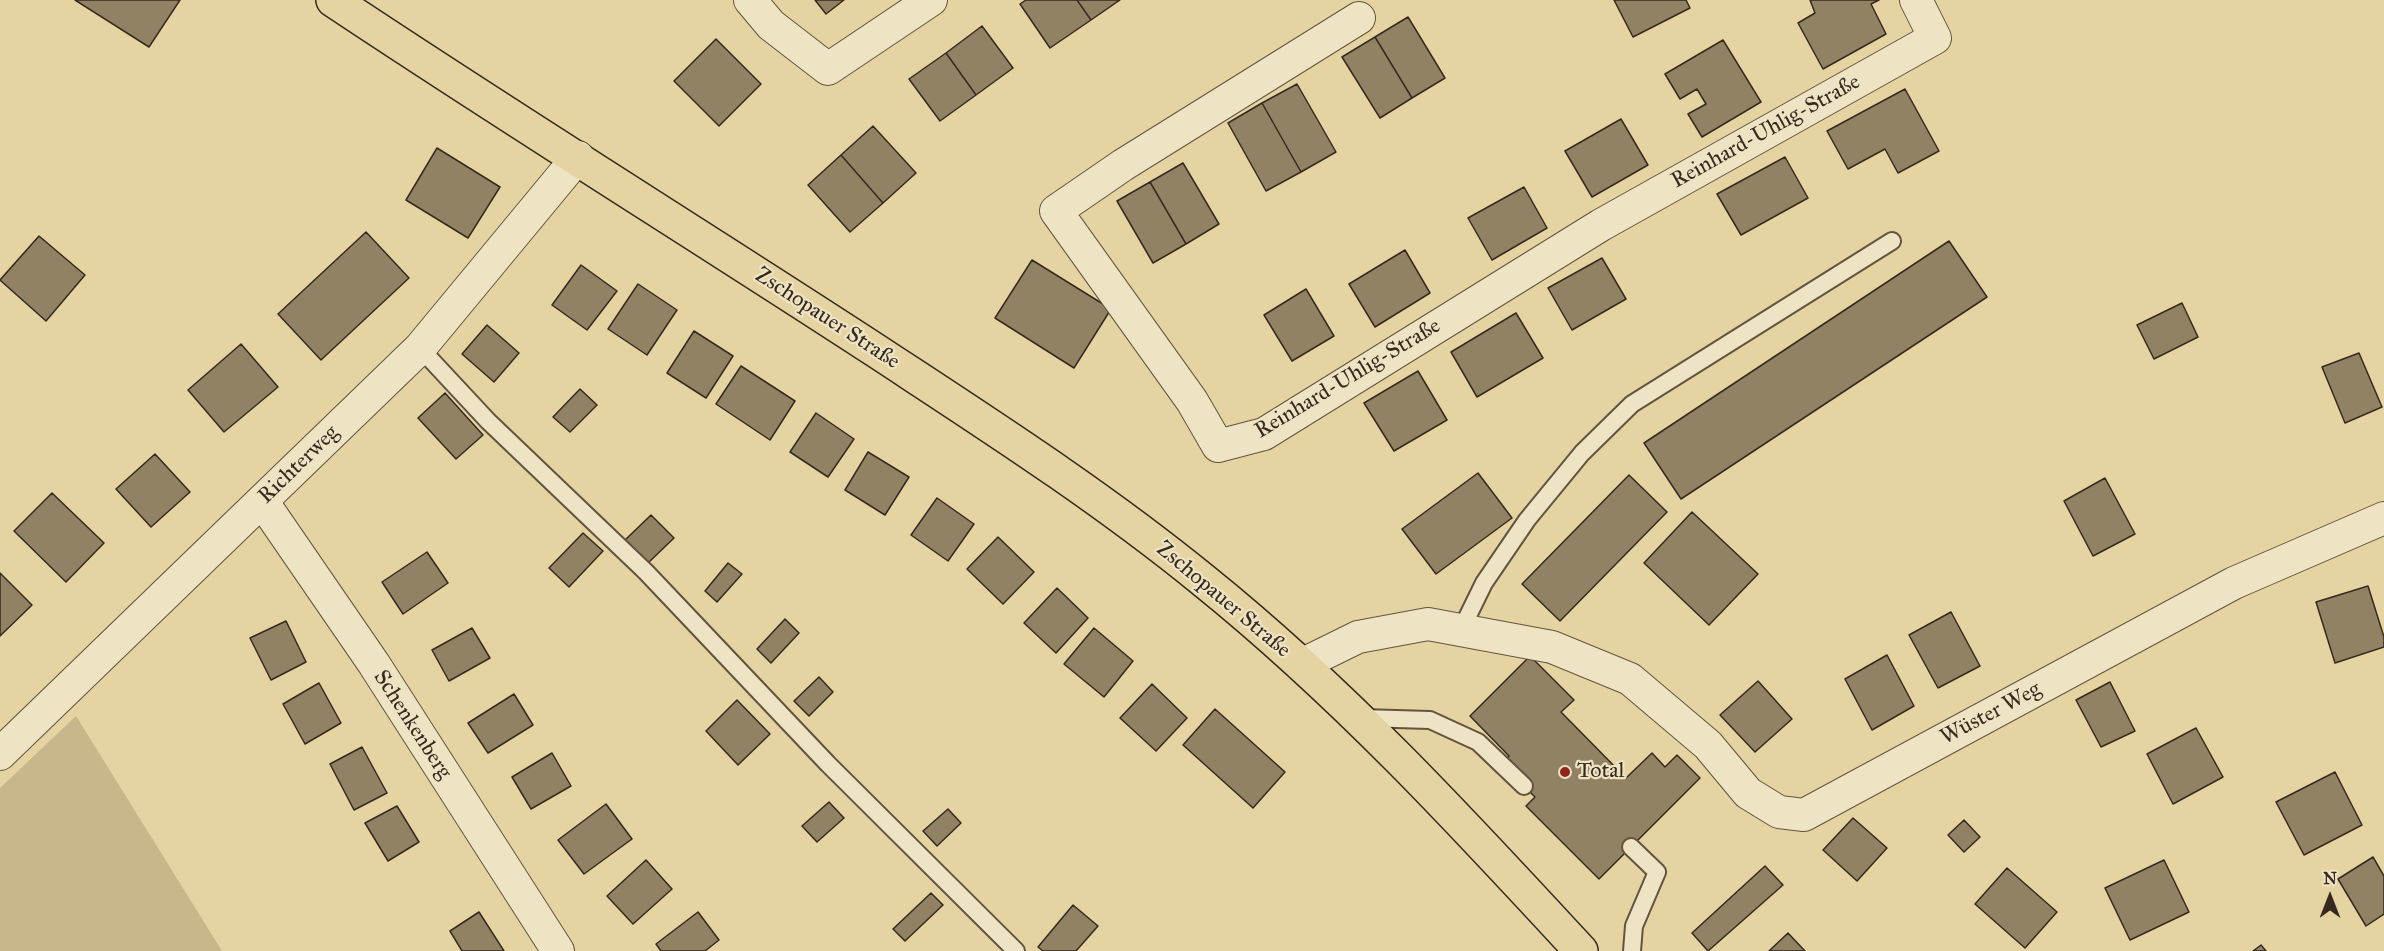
<!DOCTYPE html>
<html>
<head>
<meta charset="utf-8">
<style>
  body { margin:0 }
  #map { position:relative; width:2384px; height:951px; overflow:hidden; background:#e5d4a1; font-family:"IM FELL Great Primer",serif }
  canvas { display:block }
  .north { position:absolute; left:2300px; top:867px; width:60px; height:60px; -webkit-text-stroke:4px #eee3c2; paint-order:stroke; rotate:0deg; font-size:16px; font-weight:700; line-height:24px; text-align:center; color:#362a20 }
  .north::after { content:''; display:block; margin:auto; width:21px; height:27px; background:#362a20; clip-path:polygon(50% 0,100% 100%,50% 72%,0 100%) }
</style>
</head>
<body>
<div id="map">
<canvas width="2384" height="951"></canvas>
<div class="north">N</div>
</div>
<script>
const c = document.querySelector('canvas').getContext('2d');
c.lineJoin = 'round';
function fillPath(path, color) {
  c.fillStyle = color;
  c.fill(path, 'evenodd');
}
function trace(path, color, width, dash) {
  c.strokeStyle = color;
  c.lineWidth = width;
  c.lineCap = dash ? 'butt' : 'round';
  c.setLineDash(dash || []);
  c.stroke(path);
}
function write(font, color, halo, rows, align = 'center') {
  c.font = font + ' "IM FELL Great Primer",serif';
  c.lineWidth = 4.5;
  c.setLineDash([]);
  c.textBaseline = 'middle';
  c.strokeStyle = halo;
  c.fillStyle = color;
  for (const [text, x, y, turn = 0] of rows) {
    c.save();
    c.translate(x, y);
    c.rotate((+turn || 0) * Math.PI / 180);
    c.textAlign = isNaN(turn) ? turn : align;
    if (halo) c.strokeText(text, 0, 0);
    c.fillText(text, 0, 0);
    c.restore();
  }
}
const green = new Path2D(`
  M76 716 222 951H0V788Z`);
const building = new Path2D(`
  M75 0H180L149 47Z
  M815 0H844L826 14Z
  M1026 0H1077L1091 20 1050 48 1020 4Z
  M1077 0H1120L1091 20Z
  M1614 0H1686L1690 8 1633 37Z
  M1810 0H1879L1871 4 1886 34 1823 69 1798 23 1815 13Z
  M1408 17 1445 78 1412 98 1375 37Z
  M982 26 1013 68 976 95 946 53Z
  M1375 37 1412 98 1380 118 1342 57Z
  M716 39 761 84 719 126 674 81Z
  M1723 40 1761 102 1702 137 1688 114 1706 104 1697 89 1680 99 1665 74Z
  M946 53 976 95 940 121 909 79Z
  M1297 84 1336 152 1301 172 1262 103Z
  M1905 89 1939 151 1898 173 1885 149 1848 169 1827 131Z
  M1262 103 1301 172 1266 191 1228 123Z
  M1621 119 1648 165 1592 197 1565 151Z
  M873 126 916 173 883 203 841 155Z
  M437 148 500 187 468 238 406 200Z
  M841 155 883 203 850 232 808 185Z
  M1785 157 1808 198 1741 235 1717 194Z
  M1183 163 1219 224 1186 244 1150 182Z
  M1150 182 1186 244 1153 263 1117 201Z
  M1524 187 1547 228 1492 260 1468 218Z
  M366 232 409 278 321 360 278 314Z
  M39 236 85 275 46 321 0 280Z
  M1949 241 1987 297 1681 499 1644 443Z
  M1405 250 1430 293 1375 327 1349 284Z
  M1602 258 1626 299 1572 330 1548 288Z
  M1032 260 1111 309 1074 368 995 318Z
  M581 265 617 291 587 330 552 305Z
  M638 284 677 310 647 355 608 329Z
  M1306 289 1334 336 1292 361 1264 315Z
  M2182 303 2198 337 2154 359 2137 325Z
  M1516 313 1543 358 1477 397 1451 352Z
  M487 325 519 353 494 382 462 354Z
  M694 331 733 356 706 398 667 373Z
  M241 344 278 387 224 432 188 390Z
  M2359 353 2382 407 2345 423 2322 367Z
  M741 366 795 401 770 440 716 404Z
  M1418 371 1447 420 1394 451 1364 403Z
  M580 389 597 405 570 432 553 417Z
  M445 393 483 435 456 459 418 418Z
  M816 413 854 439 828 477 790 452Z
  M868 452 909 477 885 515 845 490Z
  M155 454 190 492 151 527 116 489Z
  M1478 473 1512 518 1436 574 1402 529Z
  M1629 475 1667 512 1560 621 1522 584Z
  M2105 478 2135 534 2093 556 2064 501Z
  M52 493 104 543 66 582 14 531Z
  M937 498 974 524 948 561 911 535Z
  M1692 512 1758 574 1709 625 1644 563Z
  M651 515 674 538 648 563 625 540Z
  M583 533 603 551 569 587 549 568Z
  M998 537 1034 572 1003 604 967 569Z
  M427 552 448 583 403 614 382 582Z
  M728 563 742 574 717 602 705 591Z
  M0 573 32 605 0 636Z
  M2368 586 2384 637V647L2335 663 2316 602Z
  M1057 588 1088 618 1056 653 1024 623Z
  M1951 612 1980 666 1938 688 1909 635Z
  M785 619 799 633 771 663 757 649Z
  M286 621 306 662 271 680 250 638Z
  M472 628 490 658 449 681 432 650Z
  M1094 628 1133 661 1104 697 1064 664Z
  M1887 655 1914 706 1872 730 1845 679Z
  M1530 656 1574 700 1561 712 1626 778 1652 753 1665 767 1677 755 1700 778 1599 879 1526 806 1535 797 1501 764 1509 756 1470 716Z
  M819 677 833 692 809 716 794 701Z
  M1758 681 1792 719 1755 752 1720 715Z
  M2110 682 2135 731 2101 747 2076 700Z
  M319 683 341 723 305 744 283 704Z
  M1152 684 1187 718 1156 751 1120 718Z
  M514 694 533 725 488 753 468 723Z
  M737 700 770 734 738 765 706 731Z
  M1215 709 1285 772 1253 808 1183 745Z
  M2196 728 2223 777 2173 804 2147 754Z
  M362 747 387 793 354 810 330 764Z
  M552 753 571 786 531 809 512 777Z
  M2335 772 2362 825 2304 855 2276 802Z
  M829 802 844 818 817 842 802 826Z
  M606 804 632 839 584 874 558 840Z
  M397 806 419 842 388 861 365 823Z
  M948 809 961 823 937 846 923 831Z
  M1853 818 1887 848 1857 881 1823 850Z
  M1964 820 1980 837 1964 852 1948 835Z
  M2373 857 2384 876V914L2366 926 2338 879Z
  M646 860 672 889 633 924 607 896Z
  M2164 860 2189 912 2130 940 2105 888Z
  M1765 866 1783 885 1708 951 1692 933Z
  M2007 868 2057 912 2025 948 1975 904Z
  M931 893 943 905 905 941 893 929Z
  M1073 905 1098 926 1076 951H1043L1038 947Z
  M479 912 504 951H462L450 931Z
  M698 912 719 940 705 951H661L656 944Z
  M1788 933 1805 951H1769Z
  M2261 945 2266 951H2253Z`);
const service = new Path2D(`
  M420 348 488 421 646 572 828 764 1016 951
  M1461 630 1484 583 1527 520 1582 453 1632 404 1892 241
  M1362 718 1430 720 1478 742 1524 786
  M1631 847 1657 872 1634 926 1632 951`);
const minor = new Path2D(`
  M750 0 771 25 828 69 931 0
  M1359 18 1123 165 1056 211 1192 401 1218 446 1264 434 1601 225 1935 38 1916 0
  M262 501 374 664 558 951
  M1301 665 1358 637 1428 624 1552 647 1630 679 1708 745 1748 793 1779 812 1804 815 2234 583 2384 518
  M0 754 420 348 578 157`);
const primary = new Path2D(`
  M333 0C513 120 697 234 878 352 989 425 1100 496 1203 580 1341 691 1461 821 1581 951`);
const markers = [
  [1565,772,6,"#8f2418"]
];
const streetNames = [
  ["Reinhard-Uhlig-Straße",1766,132,-29],
  ["Zschopauer Straße",827,319,33],
  ["Reinhard-Uhlig-Straße",1348,379,-31],
  ["Richterweg",299,465,-44],
  ["Zschopauer Straße",1223,600,40],
  ["Wüster Weg",1991,714,-28],
  ["Schenkenberg",412,725,57]
];
const poiNames = [
  ["Total",1577,772]
];
fillPath(green, '#c7b78b');
fillPath(building, '#918263');
trace(building, '#362a20', 1.5);
trace(service, '#625440', 20);
trace(minor, '#625440', 34);
trace(primary, '#362a20', 36);
trace(service, '#eee3c2', 16);
trace(minor, '#eee3c2', 32);
trace(primary, '#e5d4a1', 33);
for (const [x, y, r, color] of markers) {
  const dot = new Path2D();
  dot.arc(x, y, r, 0, 2 * Math.PI);
  c.fillStyle = color;
  c.fill(dot);
  trace(dot, '#eee3c2', 2);
}
write('22px', '#362a20', '#eee3c2', streetNames);
write('22px', '#362a20', '#eee3c2', poiNames, 'left');
</script>
</body>
</html>
